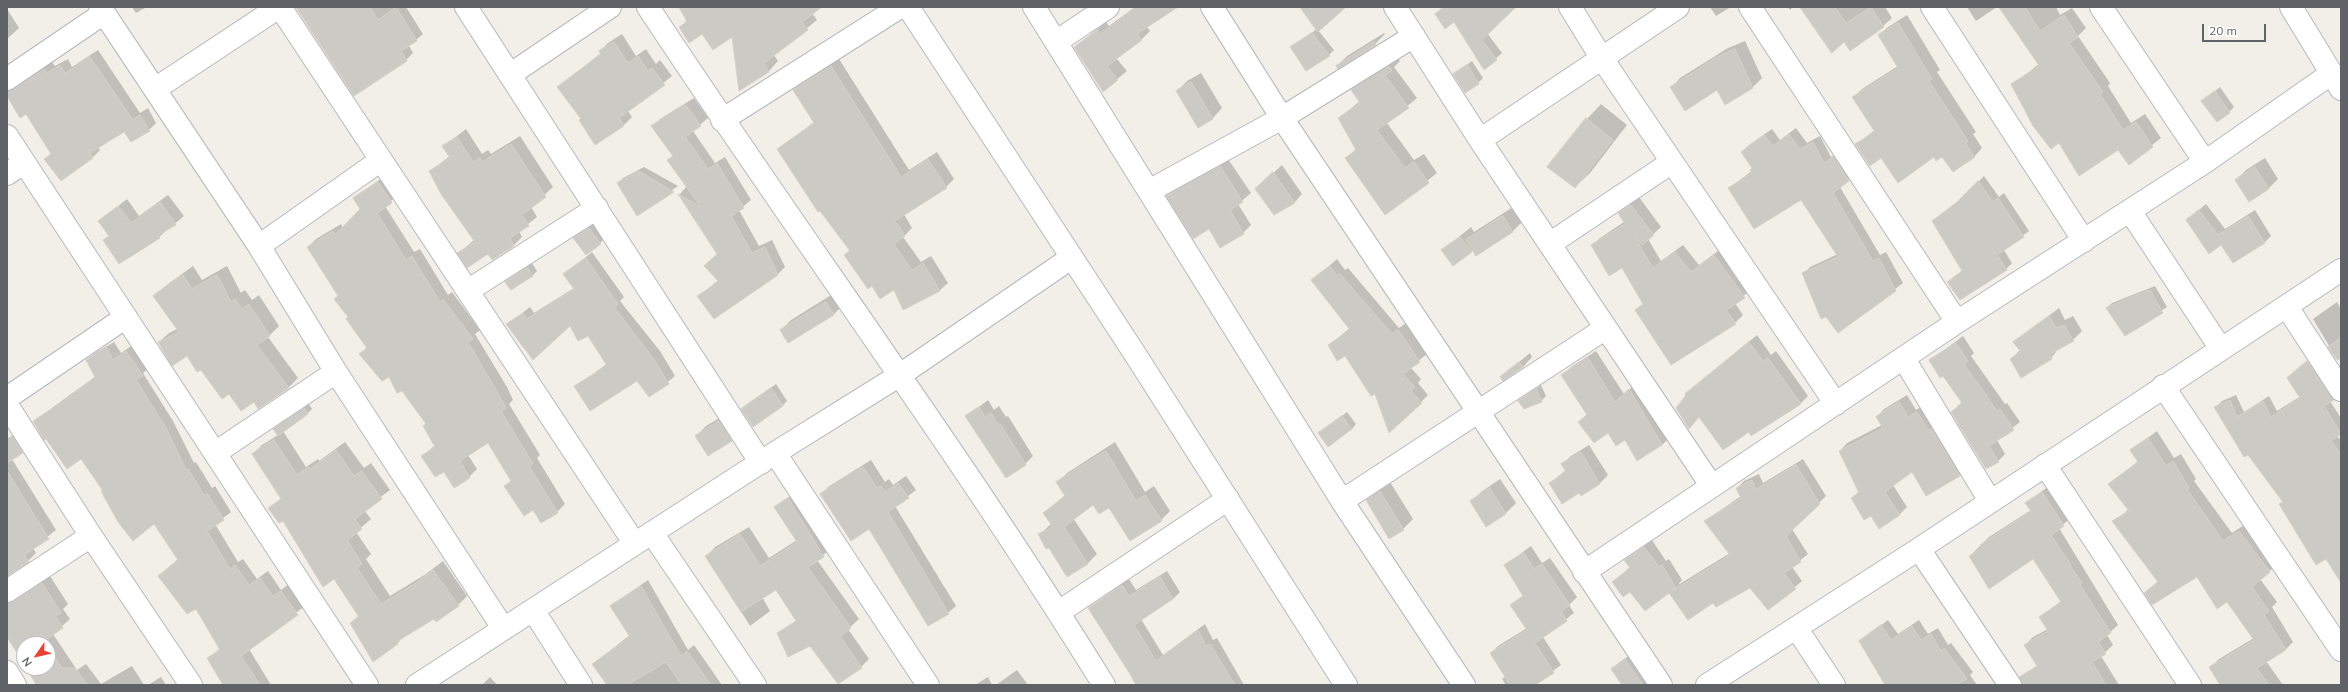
<!DOCTYPE html>
<html>
<head>
<meta charset="utf-8">
<style>
  body { margin:0 }
  #map { position:relative; width:2348px; height:692px; overflow:hidden; background:#f1efe8; font-family:Mulish,sans-serif }
  canvas { display:block }
  .frame { position:absolute; inset:0; border:8px solid #5f6368; pointer-events:none }
  .north { position:absolute; left:16px; top:636px; width:40px; height:40px; box-sizing:border-box; background:#fff; border:1px solid #bfc1c3; border-radius:50%; rotate:236deg; font-size:11px; font-weight:700; line-height:16px; text-align:center; color:#5f6368 }
  .north::after { content:''; display:block; margin:auto; width:14px; height:18px; background:#ea4335; clip-path:polygon(50% 0,100% 100%,50% 72%,0 100%) }
  .scale { position:absolute; left:2202px; top:24px; width:64px; height:18px; box-sizing:border-box; border:2px solid #5f6368; border-top:0; padding-left:5px; font-size:12px; line-height:14px; white-space:nowrap; color:#5f6368; -webkit-text-stroke:3px #fff; paint-order:stroke }
</style>
</head>
<body>
<div id="map">
<canvas width="2348" height="692"></canvas>
<div class="frame"></div>
<div class="north">N</div>
<div class="scale">20 m</div>
</div>
<script>
const c = document.querySelector('canvas').getContext('2d');
c.lineJoin = 'round';
function fillPath(path, color) {
  c.fillStyle = color;
  c.fill(path, 'evenodd');
}
function trace(path, color, width, dash) {
  c.strokeStyle = color;
  c.lineWidth = width;
  c.lineCap = dash ? 'butt' : 'round';
  c.setLineDash(dash || []);
  c.stroke(path);
}
const shadow = new Path2D(`
  M132 7H147L136 13Z
  M297 7H406L423 34 409 46 413 53 406 60Z
  M679 7H819L812 13 817 20 774 55 778 61 769 71 739 89 733 35 702 33 680 28 687 20Z
  M1135 7H1172L1147 27 1150 31 1141 40 1116 58 1127 71 1104 90 1075 47 1106 22 1109 26Z
  M1301 7H1344L1318 30 1334 50 1329 55 1292 47 1317 29Z
  M1444 7H1515L1487 33 1502 53 1485 68Z
  M1710 7H1731L1716 16Z
  M1788 7H1793L1790 10Z
  M1801 7H1885L1892 18 1883 26 1844 41Z
  M1967 7H1997L1976 21Z
  M2000 7H2056L2060 15 2072 8 2086 28 2078 36 2110 83 2108 86 2131 123 2145 114 2161 138 2129 163 2118 149 2059 142 2012 85 2039 64Z
  M7 9 19 28 7 39Z
  M1907 15 1940 70 1937 72 1976 132 1973 134 1982 148 1974 157H1881L1856 144 1875 130 1854 97 1862 89 1898 66 1879 35 1888 27Z
  M1384 33 1385 34 1375 44 1337 66 1347 56Z
  M622 34 636 56 646 49 656 64 660 60 672 76 628 111 632 117 624 125 595 144 582 119 558 87 601 53 600 51 608 43Z
  M1745 41 1762 78 1753 87 1726 103 1717 89 1671 88 1680 78 1728 48Z
  M98 50 140 113 148 108 156 123 149 130H125L98 147 100 150 93 157 61 180 46 159 52 153 26 113 7 95V88L12 84 22 82 52 62 55 66 68 59 72 67Z
  M1398 58 1400 61 1394 67 1417 98 1387 123 1414 160 1424 154 1437 173 1385 214 1346 158 1356 149 1339 118 1360 101 1352 90 1361 81Z
  M839 59 909 170 937 152 954 179 946 187 904 214 912 228 903 237 921 262 931 256 948 283 940 290 904 309 895 288 873 285 845 255 850 250 778 149 814 122 794 90 802 82Z
  M1472 61 1483 78 1478 83 1454 74Z
  M1201 73 1222 108 1213 118 1199 127 1177 91 1187 81Z
  M2220 87 2234 107 2229 112 2203 101Z
  M694 98 708 118 693 131 715 163 725 157 751 200 739 210 759 246 772 240 785 267 778 274 714 318 698 296 719 280 718 254 680 194 687 186 669 160 673 156 653 127 660 119Z
  M1601 104 1627 125 1590 173 1575 187 1587 119Z
  M1796 128 1807 143 1820 136 1831 157 1840 150 1855 173 1840 187 1880 255 1886 252 1903 283 1838 332 1803 274 1810 267 1838 254 1802 198 1729 188 1752 171 1753 168 1742 152 1749 145 1772 129 1780 140Z
  M466 129 482 154 488 150 491 154 520 136 553 187 531 207 537 217 519 231 522 237 514 245 492 259 488 253H459L474 240 430 171 450 156 444 146Z
  M2265 158 2278 179 2268 189 2236 180 2246 170Z
  M1228 159 1251 193 1238 204 1251 225 1243 233 1168 196 1176 188Z
  M1282 165 1302 194 1295 202 1274 214 1256 189Z
  M644 167 678 186 637 214 618 183 623 178Z
  M386 175 399 194 385 206 414 252 420 249 448 295 452 292 480 330 475 334 507 387 513 400 509 404 540 455 537 458 565 504 557 512 533 509 505 486 512 480 488 441 468 455 477 469 469 477 444 470 423 456 435 445 424 426 426 423 402 389 389 375 361 354 367 347 349 317 339 295 308 247 316 239 341 224 343 228 361 209 354 198Z
  M1984 176 1999 197 2004 193 2029 231 2004 250 2012 263 2006 269 1949 282 1963 270 1933 221 1963 197Z
  M168 195 184 216 159 237 105 240 110 235 99 221 127 199 139 216Z
  M1639 197 1661 227 1648 239 1661 261 1683 245 1699 265 1722 248 1752 289 1735 303 1743 315 1735 323 1671 364 1636 310 1644 303 1622 266 1592 245 1600 238 1624 222 1619 214Z
  M2206 204 2225 229 2255 210 2271 236 2265 242 2233 262 2222 244 2187 220Z
  M1513 207 1522 222 1513 231 1471 251 1443 250 1471 227 1474 232Z
  M599 219 610 233 600 243 574 238 584 228Z
  M592 252 624 297 620 301 660 351 675 376 650 396 638 380 576 386 607 364 588 335 571 324 533 358 521 345 508 324 530 307 534 313 574 288 564 275Z
  M1337 259 1345 270 1348 268 1399 328 1406 323 1427 354 1410 367 1421 379 1418 383 1428 395 1421 402 1375 393 1345 354 1329 345 1350 328 1313 280Z
  M532 263 537 271 532 276 507 282Z
  M193 266 202 280 227 266 241 293 245 290 252 300 259 295 279 326 268 337 298 378 289 387 254 401 201 369 187 355 159 342 169 333 177 329 154 296 164 287Z
  M2155 286 2167 307 2125 335 2107 308 2112 303Z
  M836 292 844 304 834 314 789 342 781 330 791 320Z
  M2337 302 2341 309V357L2337 359 2313 319Z
  M2059 308 2065 320 2073 316 2082 331 2073 340 2060 347 2051 358 2011 359 2020 350 2015 342Z
  M1757 335 1771 355 1776 351 1808 396 1801 403 1749 430 1700 416 1689 427 1687 394Z
  M1963 336 1974 353 1971 356 2005 404 2007 403 2020 422 1997 440 2005 454 1998 461 1952 412 1962 402 1931 360Z
  M114 342 121 353 134 344 149 368 143 373 173 421 194 463 196 462 212 488 215 486 231 512 215 524 238 562 243 559 257 579 268 571 281 590 289 584 305 606 249 649 271 685H229L212 656 220 648 196 607 159 576 178 559 155 523 102 492 104 490 81 457 34 421 96 376 87 360 95 353Z
  M1596 351 1624 394 1638 382 1670 437 1662 445 1626 439 1579 422 1587 414 1563 375 1571 367Z
  M1530 353 1532 357 1523 367 1501 377Z
  M2314 356 2339 393 2330 401 2341 418V433L2337 436 2341 440V581L2326 558 2280 504 2284 501 2216 407 2222 401 2236 395 2244 412 2269 396 2277 411 2301 396 2288 378Z
  M776 384 787 401 782 406 742 409Z
  M1541 385 1546 396 1541 401H1519Z
  M1907 395 1916 410 1924 405 1967 468 1960 475 1926 495 1912 471 1893 485 1907 507 1899 515H1871L1852 498 1859 491 1840 451 1847 443 1882 425 1877 417 1884 409Z
  M988 400 994 410 999 406 1006 417 1008 416 1033 456 1025 464 966 417Z
  M309 404 312 409 308 413 283 431 306 467 318 459 319 461 345 442 364 468 371 463 390 490 364 510 371 519 356 532 371 554 366 559 390 596 426 574 443 561 467 596 458 605 404 636 397 644 351 623 359 615 335 578 283 519 270 509 281 498 253 454 262 445 278 435 274 429 279 425Z
  M729 412 741 430 731 440 696 436 706 426Z
  M1347 412 1356 424 1352 429 1319 434Z
  M21 430 30 444 12 459 56 530 33 548 36 553 28 561 7 576V439Z
  M2157 431 2174 458 2181 454 2196 479 2194 481 2232 533 2247 523 2278 564 2260 579 2277 602 2272 607 2293 642 2285 650 2266 661 2283 685H2222L2211 667 2219 659 2254 638 2227 601 2197 575 2145 593 2158 581 2114 522 2129 509 2110 485 2138 461 2132 450Z
  M1115 442 1145 492 1154 486 1170 511 1161 520 1093 503 1073 518 1097 554 1088 563 1068 575 1040 534 1052 523 1044 513 1065 495 1058 482 1067 473Z
  M1589 445 1608 475 1600 483 1582 495 1579 491 1550 483 1566 470 1563 464 1571 456Z
  M1803 459 1826 496 1792 529 1808 554 1792 567 1802 581 1768 609 1751 586 1714 601 1670 591 1630 590 1613 582 1630 567 1626 560 1652 540 1666 561 1669 559 1682 580 1678 585 1730 553 1705 521 1741 496 1737 488 1744 481 1759 474 1763 483Z
  M871 460 885 482 889 479 893 485 906 476 916 490 895 506 956 606 948 613 869 528 821 495 828 487Z
  M1500 479 1516 503 1506 513 1486 526 1471 502 1481 492Z
  M1390 482 1413 519 1403 529 1367 500Z
  M2050 485 2072 517 2059 528 2118 625 2107 635 2113 645 2101 656 2119 685H2064L2025 645 2033 637 2048 629 2040 617 2061 601 2034 557 1970 556 1989 537 2031 510 2027 503Z
  M797 491 832 548 817 560 859 619 848 629 869 659 861 667 797 621 776 589 749 574 770 611 750 626 707 556 715 547 749 527 769 558 797 540 776 507Z
  M1531 546 1542 563 1550 558 1577 597 1569 605 1574 613 1543 637 1561 665 1533 685H1506L1502 679 1506 676 1491 653 1498 646 1527 628 1511 605 1524 595 1505 565Z
  M1167 571 1180 592 1173 599 1141 619 1163 655 1205 624 1213 640 1217 638 1244 685H1136L1132 679 1134 678 1089 608 1129 579 1136 590Z
  M50 576 68 604 63 609 70 619 53 634 77 670 86 664 101 684 132 666 144 685H36L26 668H48V644H24V664L7 635V592Z
  M648 580 688 650 694 645 722 685H607L593 664 630 635 611 606Z
  M1888 620 1898 634 1919 620 1928 634 1938 628 1948 645 1951 643 1973 672 1970 675 1977 685H1886L1860 641Z
  M1636 650 1655 677 1647 685H1623L1612 669Z
  M1017 670 1028 685H996Z
  M161 677 166 685H148Z
  M490 677 497 685H482Z
  M988 677 992 685H975Z`);
const building = new Path2D(`
  M296 7H370L378 20 396 7 417 41 401 51 407 61 354 96Z
  M679 7H822L802 22 808 30 764 63 769 72 739 91 732 37 713 50 702 34 689 43 679 27 687 22Z
  M1137 7H1178L1137 34 1142 40 1107 66 1118 80 1103 92 1074 47 1097 30 1100 34Z
  M1300 7H1346L1318 32Z
  M1444 7H1516L1482 40 1497 60 1484 70 1454 22 1445 29 1435 14Z
  M1800 7H1835L1846 23 1871 7 1884 27 1850 51 1844 42 1832 53Z
  M1999 7H2025L2040 31 2064 15 2078 37 2069 43 2103 92 2100 94 2123 130 2136 122 2153 147 2129 165 2118 150 2079 176 2059 143 2051 149 2033 126 2011 84 2039 66Z
  M1898 23 1932 79 1929 81 1968 141 1965 143 1975 157 1953 172 1942 157 1936 161 1934 157 1898 183 1881 158 1870 166 1855 144 1875 132 1852 97 1898 68 1878 35Z
  M1312 33 1330 56 1306 71 1290 47Z
  M614 42 628 63 638 56 648 71 652 68 665 85 619 118 624 126 595 145 579 120 581 119 557 87 601 54 599 51Z
  M1374 42 1376 45 1338 69 1336 66Z
  M1735 49 1753 88 1725 105 1717 90 1685 111 1670 87 1715 58Z
  M90 57 133 120 140 115 150 131 131 142 124 132 90 153 93 158 61 181 44 159 51 154 26 114 20 118 7 96V91L14 89 44 69 47 73 60 65 65 73Z
  M1467 65 1479 84 1465 93 1453 74Z
  M831 66 901 177 928 159 947 188 895 221 905 236 894 244 912 270 923 263 940 291 903 310 894 290 880 299 872 286 868 289 844 255 850 251 820 211 818 212 777 149 814 123 793 90Z
  M1389 66 1392 71 1385 75 1409 108 1377 130 1405 168 1414 162 1429 183 1385 215 1345 158 1356 150 1338 118 1360 103 1351 90Z
  M1191 82 1213 119 1198 128 1176 91Z
  M2215 91 2230 113 2217 122 2201 101Z
  M686 105 701 126 685 137 708 169 717 163 744 208 731 216 752 253 765 247 778 275 714 319 697 296 719 282 704 266 717 254 678 194 701 207 667 160 673 156 651 126Z
  M1586 118 1613 140 1575 188 1547 167Z
  M1789 134 1800 149 1813 142 1824 163 1833 156 1849 181 1833 193 1873 261 1879 258 1896 291 1838 333 1826 317 1821 319 1802 273 1838 257 1801 200 1754 229 1728 188 1752 173 1750 170 1752 168 1741 152 1764 135 1773 146Z
  M457 137 473 162 480 158 482 162 511 144 546 197 522 215 529 226 510 238 514 246 492 260 488 254 467 268 457 253 475 242 441 194 429 171 450 158 442 146Z
  M1220 166 1243 202 1230 210 1244 234 1220 248 1209 229 1193 239 1166 196Z
  M2255 167 2269 189 2249 202 2235 180Z
  M639 171 674 192 637 216 617 183Z
  M1273 172 1295 203 1274 215 1255 189Z
  M1978 181 1993 202 1998 198 2024 237 1997 255 2007 270 1960 300 1947 282 1962 271 1932 221 1956 203Z
  M378 182 392 203 377 213 406 260 412 256 440 302 443 299 473 339 468 342 499 395 506 408 501 411 533 464 529 466 558 513 541 523 533 510 524 516 504 486 511 481 488 443 460 461 470 478 454 488 444 472 435 477 421 456 435 447 423 426 426 424 402 391 397 393 389 377 382 381 359 354 367 348 346 319 348 317 334 299 338 296 307 247 333 231 335 235 360 209 353 198Z
  M160 202 176 225 158 235 160 238 119 264 103 240 109 236 98 221 118 206 131 223Z
  M1631 205 1654 235 1642 245 1634 236 1653 268 1675 252 1691 272 1714 255 1745 298 1726 310 1736 324 1671 365 1635 310 1643 304 1622 268 1609 276 1591 245 1625 224 1618 213Z
  M2199 210 2218 235 2248 216 2265 243 2233 263 2221 245 2209 254 2186 220Z
  M1503 216 1513 232 1476 256 1466 240Z
  M589 228 601 244 586 255 573 238Z
  M1460 237 1472 252 1453 266 1441 250Z
  M586 258 618 304 614 307 653 358 669 384 649 397 637 381 590 411 574 386 607 366 588 336 578 341 570 326 533 360 506 324 523 313 527 319 574 289 563 274Z
  M1330 266 1337 276 1340 274 1392 334 1398 330 1420 362 1403 374 1415 387 1411 391 1422 403 1389 433 1375 394 1371 396 1345 356 1337 361 1328 345 1350 330 1311 280Z
  M527 267 533 276 511 290 505 282Z
  M183 275 192 289 217 275 231 302 235 299 242 309 249 304 270 336 257 345 289 388 258 409 254 402 241 411 229 394 222 399 201 370 197 372 187 356 172 366 158 342 179 332 153 296Z
  M2150 290 2163 313 2125 336 2106 308Z
  M826 302 834 315 788 343 780 330Z
  M2049 316 2056 328 2064 325 2074 341 2050 354 2052 359 2021 378 2010 359 2021 352 2013 342Z
  M2341 338V358L2337 360 2328 347Z
  M1749 342 1763 361 1768 358 1801 404 1751 436 1749 432 1723 450 1699 417 1689 429 1676 408 1686 395 1685 394Z
  M1956 343 1968 361 1964 364 1997 411 2000 409 2014 430 1989 446 1999 462 1986 469 1951 412 1962 403 1943 376 1940 378 1929 360Z
  M107 348 113 360 126 351 143 376 136 380 166 428 186 470 188 469 204 495 207 493 224 520 207 531 230 569 235 565 249 585 260 578 273 596 281 591 298 615 241 656 260 685H223L207 658 220 650 196 609 187 614 158 576 178 560 154 524 133 541 118 522 101 491H103L81 459 67 469 46 439 44 440 33 421 64 401 95 377 86 360Z
  M1588 358 1615 402 1629 389 1662 445 1637 461 1625 440 1616 446 1608 433 1594 443 1578 422 1587 415 1561 375Z
  M2307 361 2334 400 2324 406 2341 434 2331 441 2341 454V583L2326 559 2316 565 2279 504 2283 502 2248 455 2244 457 2214 407 2230 400 2237 417 2263 401 2271 417 2300 398 2287 378Z
  M1519 362 1523 367 1503 381 1500 377Z
  M771 388 783 406 753 427 741 409Z
  M1536 389 1542 402 1524 409 1518 401Z
  M1899 402 1908 417 1917 412 1928 430 1931 428 1960 476 1926 496 1912 472 1885 492 1900 515 1879 529 1871 516 1864 520 1851 498 1859 493 1839 451 1883 428 1876 417Z
  M979 407 985 417 991 413 998 424H1000L1026 465 1006 478 965 416Z
  M304 408 308 414 278 436 273 429Z
  M1342 416 1352 429 1328 447 1318 433Z
  M719 421 732 441 708 456 695 436Z
  M13 437 23 453 7 463V441Z
  M2148 438 2166 466 2173 461 2189 488 2187 489 2223 541 2239 531 2270 572 2252 587 2269 611 2264 615 2286 650 2257 668 2269 685H2220L2209 667 2254 640 2227 602 2217 609 2197 577 2152 605 2144 593 2158 582 2112 521 2129 511 2108 484 2138 462 2130 450Z
  M274 440 297 475 308 467 310 469 336 450 354 476 361 471 382 499 355 519 362 529 347 540 362 564 357 568 381 604 416 583 433 570 459 606 436 622 434 619 396 642 398 644 373 662 350 623 359 617 334 579 323 587 283 521 279 523 268 508 281 499 252 454Z
  M1106 451 1136 501 1145 495 1162 521 1130 541 1109 508 1099 514 1093 505 1064 527 1088 564 1067 577 1049 548 1046 549 1038 534 1053 527 1043 513 1065 496 1056 482Z
  M1581 452 1600 484 1581 496 1579 493 1562 504 1549 483 1566 472 1561 464Z
  M1796 465 1820 504 1786 536 1801 562 1784 573 1796 589 1768 610 1750 588 1716 607 1713 603 1688 620 1669 593 1645 611 1630 592 1623 597 1612 582 1630 568 1624 560 1644 547 1659 567 1662 565 1676 588 1672 591 1730 555 1704 521 1741 498 1736 488 1752 480 1756 489Z
  M863 467 877 488 881 486 885 492 898 483 909 498 888 512 949 614 928 626 869 529 851 541 820 494Z
  M7 471 49 539 24 555 29 562 7 576Z
  M1490 488 1506 514 1486 527 1470 501Z
  M1380 491 1404 530 1389 539 1366 500Z
  M2042 492 2064 526 2051 535 2071 565 2070 566 2082 583 2080 585 2111 633 2098 642 2106 654 2092 662 2106 685H2022L2019 677 2037 666 2024 645 2048 631 2039 617 2061 602 2033 559 1989 589 1969 556 1982 548 1980 545 2031 511 2025 503Z
  M788 498 824 557 808 567 851 628 840 636 862 668 838 684 810 646 788 657 777 633 796 621 776 590 741 612 705 556 740 534 760 566 797 542 774 507Z
  M1524 553 1534 569 1542 564 1570 605 1561 611 1567 621 1535 643 1554 673 1535 685H1510L1490 653 1527 630 1510 605 1523 596 1504 565Z
  M1160 577 1173 599 1134 625 1156 661 1198 630 1206 646 1210 644 1235 685H1137L1088 608 1122 585 1129 596Z
  M42 583 61 613 55 616 63 628 44 641 46 644H24V664L7 637V603L14 601Z
  M641 586 681 656 687 651 711 685H682L666 662 627 685H607L592 664 630 637 610 606Z
  M1881 625 1891 640 1912 626 1921 640 1931 634 1941 651 1944 648 1967 679 1955 685H1885L1859 641Z
  M48 647 62 668H75L88 685H37L26 668H48Z
  M1625 659 1643 685H1622L1611 669Z`);
const minor = new Path2D(`
  M100 7 259 246 336 372 503 628
  M280 7 635 544
  M466 7 761 463
  M648 7C798 235 961 454 1104 685
  M1034 7 1342 501 1464 685
  M1212 7 1282 118 1661 685
  M1395 7 1480 140 1711 485
  M1570 7 1601 57 1836 404
  M1750 7 1957 322
  M1932 7 2084 241
  M2101 7 2205 162
  M2291 7 2341 89
  M1056 42 1108 7
  M511 74 610 7
  M7 79 104 13
  M155 89 279 7
  M722 120 900 7
  M7 136 367 685
  M1480 140 1678 7
  M7 174 23 163
  M1149 191 1282 118 1414 36
  M2130 211 2221 349
  M1551 243 1672 162
  M259 246 381 160
  M469 290 597 208
  M2287 307 2341 390
  M1904 359 1990 501
  M2163 386 2341 650
  M7 398 126 317
  M7 405 91 536 191 685
  M215 453 336 372
  M775 453 928 685
  M2045 465 2190 685
  M1342 501 1606 328
  M652 533 755 685
  M1919 549 2010 685
  M1584 572 1957 322 2205 162 2332 73
  M7 591 91 536
  M533 610 581 685
  M1059 612 1228 499
  M1797 629 1834 685
  M7 672 15 685
  M417 685 775 453 900 375 1071 258
  M1707 685 1919 549 2341 270`);
const tertiary = new Path2D(`
  M908 7 1135 354 1346 685`);
fillPath(shadow, '#0003');
fillPath(building, '#cccac5');
trace(building, '#d6d1c6', 1);
trace(minor, '#b5b8bc', 24);
trace(tertiary, '#b5b8bc', 24);
trace(minor, '#fff', 22);
trace(tertiary, '#fff', 22);
</script>
</body>
</html>
